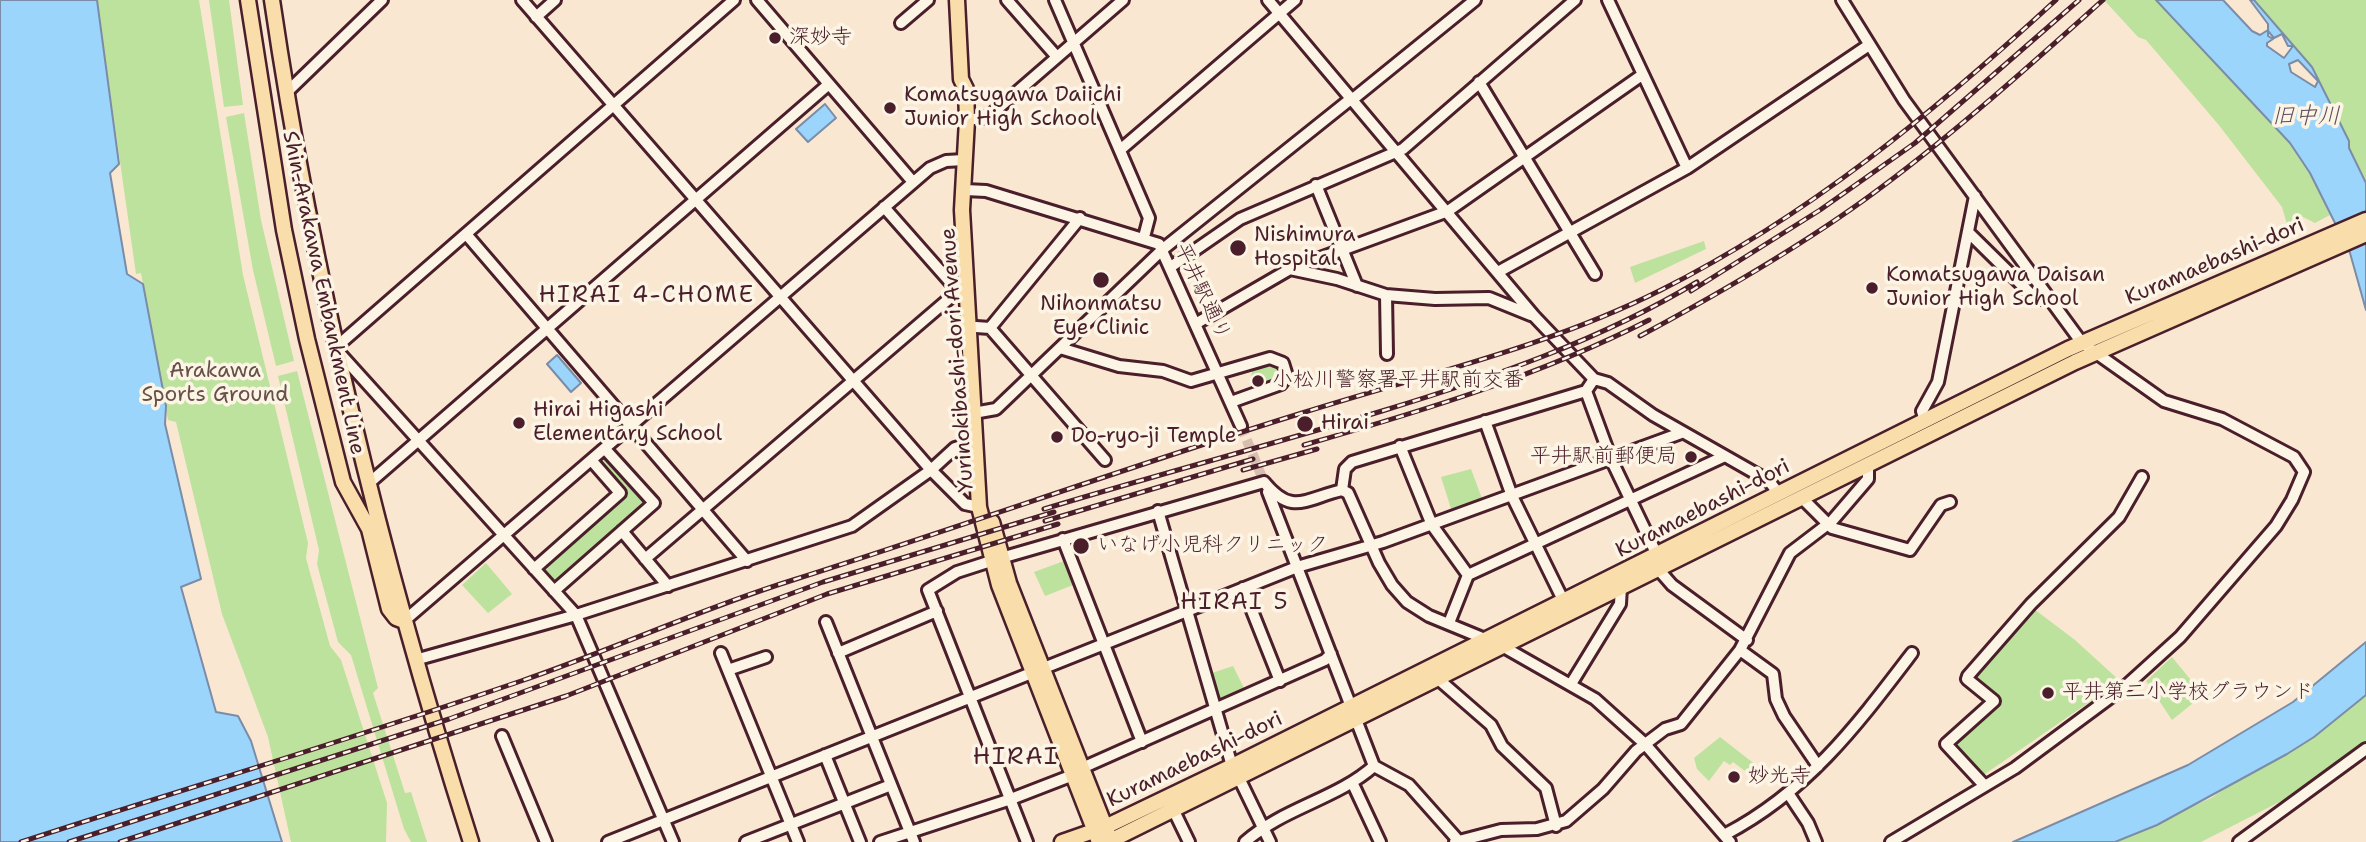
<!DOCTYPE html>
<html>
<head>
<meta charset="utf-8">
<style>
  body { margin:0 }
  canvas { display:block; background:#f9e7d1 }
</style>
</head>
<body>
<canvas width="2366" height="842"></canvas>
<script>
const c = document.querySelector('canvas').getContext('2d');
c.lineJoin = 'round';
function fillPath(path, color) {
  c.fillStyle = color;
  c.fill(path, 'evenodd');
}
function trace(path, color, width, dash) {
  c.strokeStyle = color;
  c.lineWidth = width;
  c.lineCap = dash ? 'butt' : 'round';
  c.setLineDash(dash || []);
  c.stroke(path);
}
function write(font, color, halo, rows, align = 'center') {
  c.font = font + ' "Shantell Sans","Klee One",sans-serif';
  c.lineWidth = 7;
  c.setLineDash([]);
  c.textBaseline = 'middle';
  c.strokeStyle = halo;
  c.fillStyle = color;
  for (const [text, x, y, turn = 0] of rows) {
    c.save();
    c.translate(x, y);
    c.rotate((+turn || 0) * Math.PI / 180);
    c.textAlign = isNaN(turn) ? turn : align;
    if (halo) c.strokeText(text, 0, 0);
    c.fillText(text, 0, 0);
    c.restore();
  }
}
const green = new Path2D(`
  M97 0H199L243 275 308 543 306 558 330 646 341 660 387 803 386 842H291L268 737 222 614 176 422 168 420 141 273 136 274Z
  M209 0H229L243 105 224 107Z
  M2104 0H2156L2290 143 2310 173 2330 215 2315 223 2301 216 2298 218 2301 225 2289 231 2282 207 2218 124 2146 40 2138 37Z
  M2254 0H2366V183L2348 147 2349 141 2312 68Z
  M244 113 261 220 294 361 276 366 253 270 226 117Z
  M1704 241 1706 249 1635 283 1630 267Z
  M1276 362 1283 373 1278 381 1266 384 1262 376 1251 378 1252 372H1248L1247 370Z
  M297 371 378 688 373 693 405 793 411 792 427 842H411L404 829 351 655 338 642 317 564 319 550 278 376Z
  M606 456 648 504 555 583 541 567 624 493 599 463Z
  M1471 469 1484 504 1453 515 1441 477Z
  M1064 561 1073 585 1045 596 1034 572Z
  M486 563 512 594 488 613 462 585Z
  M2034 609 2075 640 2120 681 1982 776 1953 743 1997 704 1976 678Z
  M2172 657 2203 695 2172 720 2146 681Z
  M1233 666 1245 690 1220 700 1212 673Z
  M2366 694V743L2299 792 2201 842H2115L2211 798Z
  M1720 737 1756 765 1749 774 1733 762 1730 765 1724 761 1709 781 1697 769 1694 758Z`);
const water = new Path2D(`
  M0 0H97L119 164 110 173 127 274 143 284 166 406 165 424 201 579 181 587 216 712 238 716 251 741 282 842H0Z
  M2156 0H2223L2252 31 2260 35 2268 30V24L2250 0H2254L2312 67 2349 141V148L2366 183V310L2350 253 2310 173 2290 143ZM2268 31 2274 38 2282 34 2288 46H2293L2284 58 2267 46V43L2273 39 2268 36ZM2298 60 2318 81 2315 87 2291 72 2289 64Z
  M825 104 836 118 808 142 796 129Z
  M557 355 581 383 571 392 547 364Z
  M2366 642V695L2314 737 2287 754 2157 825 2115 842H2013L2188 765 2293 702Z`);
const minorTunnel = new Path2D(`
  M1241 426 1264 482`);
const minor = new Path2D(`
  M522 0 931 470 965 504 979 507
  M757 0 913 182
  M1007 0 1057 57
  M1055 0 1149 218 1144 237
  M1268 0 1534 316 1594 379 1608 383 1653 415 1769 481 1779 494
  M1608 0 1687 168 1869 45
  M1842 0 1904 100 2082 343 2164 401 2222 419 2294 457 2304 472 2292 500 2276 526 2180 637 2127 685 2015 768 1891 842
  M536 17 555 0
  M901 23 928 0
  M1479 82 1595 274
  M286 93 382 0
  M1353 99 1475 0
  M967 120 988 117 1123 0
  M1120 150 1295 0
  M1316 185 1357 286
  M965 190 986 191 1159 244 1241 426
  M884 207 958 291
  M1968 232 2036 299H2048
  M466 234 747 561
  M1172 266 1240 219 1403 149 1575 0
  M1290 269 1448 211 1642 75
  M1498 272 1687 168
  M1386 295 1387 354
  M1197 323 1290 269 1337 279 1386 295 1435 299 1489 298 1531 315
  M976 327 990 328 1080 218
  M990 328 1105 460
  M1060 348 1119 366 1163 371 1191 381 1270 358 1283 363 1287 376 1281 384 1231 402
  M1586 391 1611 459 1657 555
  M979 412 996 409 1163 249 1352 98
  M1485 421 1512 496 1564 602
  M1925 421 1922 411 1938 382 1975 196
  M1400 446 1432 525 1468 575
  M1264 482C1292 516 1305 499 1342 490L1348 493 1379 563 1392 585 1407 602 1429 616 1502 646 1595 699 1645 744 1730 842
  M368 484 829 84
  M1342 490 1345 469 1352 462 1586 391 1594 379
  M1268 492 1374 766 1409 785 1457 839
  M1802 498 1832 528 1910 550 1941 505 1950 502
  M1158 511 1232 766
  M622 531 668 586
  M1063 539 1142 742
  M1001 558 1264 482
  M645 559 958 291 966 290
  M991 561 957 572 928 590 1027 842
  M534 569 620 493 592 461
  M1658 569 1672 585 1747 640
  M1243 588 1280 681
  M554 591 654 503 605 449
  M404 621 930 168 946 161 964 160
  M826 622 914 842
  M1449 623 1468 575 1725 456
  M1740 650 1773 674 1776 699 1784 716 1818 766
  M721 653 798 842
  M838 653 937 611
  M415 660 576 615 852 526 931 470 955 448 973 443
  M728 670 766 657
  M1437 678 1491 725 1502 746 1546 788 1556 826
  M1571 684 1620 604 1621 587
  M502 736 546 842
  M825 755 860 842
  M1082 768 1325 660 1331 654
  M1239 778 1270 842
  M1352 782 1380 842
  M1984 785 1946 744 1994 701 1967 679 1968 676 2031 604 2119 517 2142 477
  M1788 793 1808 823 1816 842
  M1174 811 1189 842
  M1726 834C1808 791 1857 725 1912 653
  M608 842 1297 567 1383 542 1681 433
  M673 842 576 615 335 348 734 0
  M746 842 891 785
  M880 842 1011 799 1073 775
  M1245 842C1283 808 1337 799 1374 766
  M1455 842 1501 830 1537 829 1566 821 1603 789 1636 751 1665 729 1681 724 1740 650 1790 553 1832 521 1868 479V464
  M2239 842 2366 749`);
const major = new Path2D(`
  M248 0 284 230 307 339 343 482 369 529 389 609 396 618 404 621
  M272 0C314 286 383 566 471 842
  M957 0 961 79 966 89 967 120 962 210 979 507 999 585 1099 842
  M992 522 1009 583 1108 834
  M1062 842 1105 827 1232 766 2068 349 2366 220
  M1108 842 2075 362 2366 234`);
const rail = new Path2D(`
  M1691 291 1820 210 1915 143 2079 0
  M1640 336C1720 293 1802 246 1875 192 1955 133 2029 66 2103 0
  M1304 445C1422 411 1539 376 1649 320
  M1243 470 1317 449
  M1044 509C1156 475 1270 445 1382 411 1490 378 1599 341 1697 282
  M1045 521 1253 459
  M21 842C187 788 355 738 521 681 612 650 700 609 793 580 963 526 1131 466 1302 413 1423 375 1548 347 1661 290 1810 215 1934 112 2056 0
  M69 842 449 719 823 582 1054 512
  M120 842 566 696 827 594 1058 524`);
const markers = [
  [775,38,7,"#4a1f2b"],
  [890,108,7,"#4a1f2b"],
  [1238,248,9,"#4a1f2b"],
  [1101,280,9,"#4a1f2b"],
  [1872,288,7,"#4a1f2b"],
  [1258,381,7,"#4a1f2b"],
  [519,423,7,"#4a1f2b"],
  [1305,424,9,"#4a1f2b"],
  [1057,437,7,"#4a1f2b"],
  [1691,457,7,"#4a1f2b"],
  [1081,546,9,"#4a1f2b"],
  [2048,693,7,"#4a1f2b"],
  [1734,777,7,"#4a1f2b"]
];
const poiNames = [
  ["深妙寺",789,38],
  ["Komatsugawa Daiichi",904,96],
  ["Junior High School",904,120],
  ["Nishimura",1254,236],
  ["Hospital",1254,260],
  ["Komatsugawa Daisan",1886,276],
  ["Junior High School",1886,300],
  ["Nihonmatsu",1101,305,"center"],
  ["Eye Clinic",1101,329,"center"],
  ["小松川警察署平井駅前交番",1272,381],
  ["Hirai Higashi",533,411],
  ["Elementary School",533,435],
  ["Hirai",1321,424],
  ["Do-ryo-ji Temple",1071,437],
  ["平井駅前郵便局",1677,457,"right"],
  ["いなげ小児科クリニック",1097,546],
  ["平井第二小学校グラウンド",2062,693],
  ["妙光寺",1748,777]
];
const streetNames = [
  ["Kuramaebashi-dori",2215,262,-23],
  ["平井駅通り",1202,292,65],
  ["Shin-Arakawa Embankment Line",323,293,78],
  ["Yurinokibashi-dori Avenue",958,360,-94],
  ["Kuramaebashi-dori",1703,509,-27],
  ["Kuramaebashi-dori",1195,760,-26]
];
const parkNames = [
  ["Arakawa",215,372],
  ["Sports Ground",215,396]
];
const waterNames = [
  ["旧中川",2306,117]
];
const neighbourhoodNames = [
  ["HIRAI 4-CHOME",647,296],
  ["HIRAI 5",1235,603]
];
const quarterNames = [
  ["HIRAI",1016,758]
];
fillPath(green, '#bde29d');
fillPath(water, '#9bd5fb');
trace(water, '#7b8ca8', 2);
trace(minorTunnel, '#d6bfb0', 10, [10, 5]);
trace(minor, '#4a1f2b', 16);
trace(major, '#4a1f2b', 19);
trace(minor, '#fcf5e5', 10);
trace(major, '#f9deab', 14);
trace(rail, '#4a1f2b', 5);
trace(rail, '#fcf5e5', 2.5, [8]);
for (const [x, y, r, color] of markers) {
  const dot = new Path2D();
  dot.arc(x, y, r, 0, 2 * Math.PI);
  c.fillStyle = color;
  c.fill(dot);
  trace(dot, '#fcf5e5', 2.5);
}
write('21px', '#4a1f2b', '#fcf5e5', poiNames, 'left');
write('21px', '#4a1f2b', '#fcf5e5', streetNames);
write('21px', '#675048', '#fcf5e5', parkNames);
write('italic 23px', '#5e4c5f', '#fcf5e5', waterNames);
c.letterSpacing = '2px';
write('23px', '#4a1f2b', '#fcf5e5', neighbourhoodNames);
c.letterSpacing = '0px';
c.letterSpacing = '2px';
write('24px', '#4a1f2b', '#fcf5e5', quarterNames);
c.letterSpacing = '0px';
</script>
</body>
</html>
